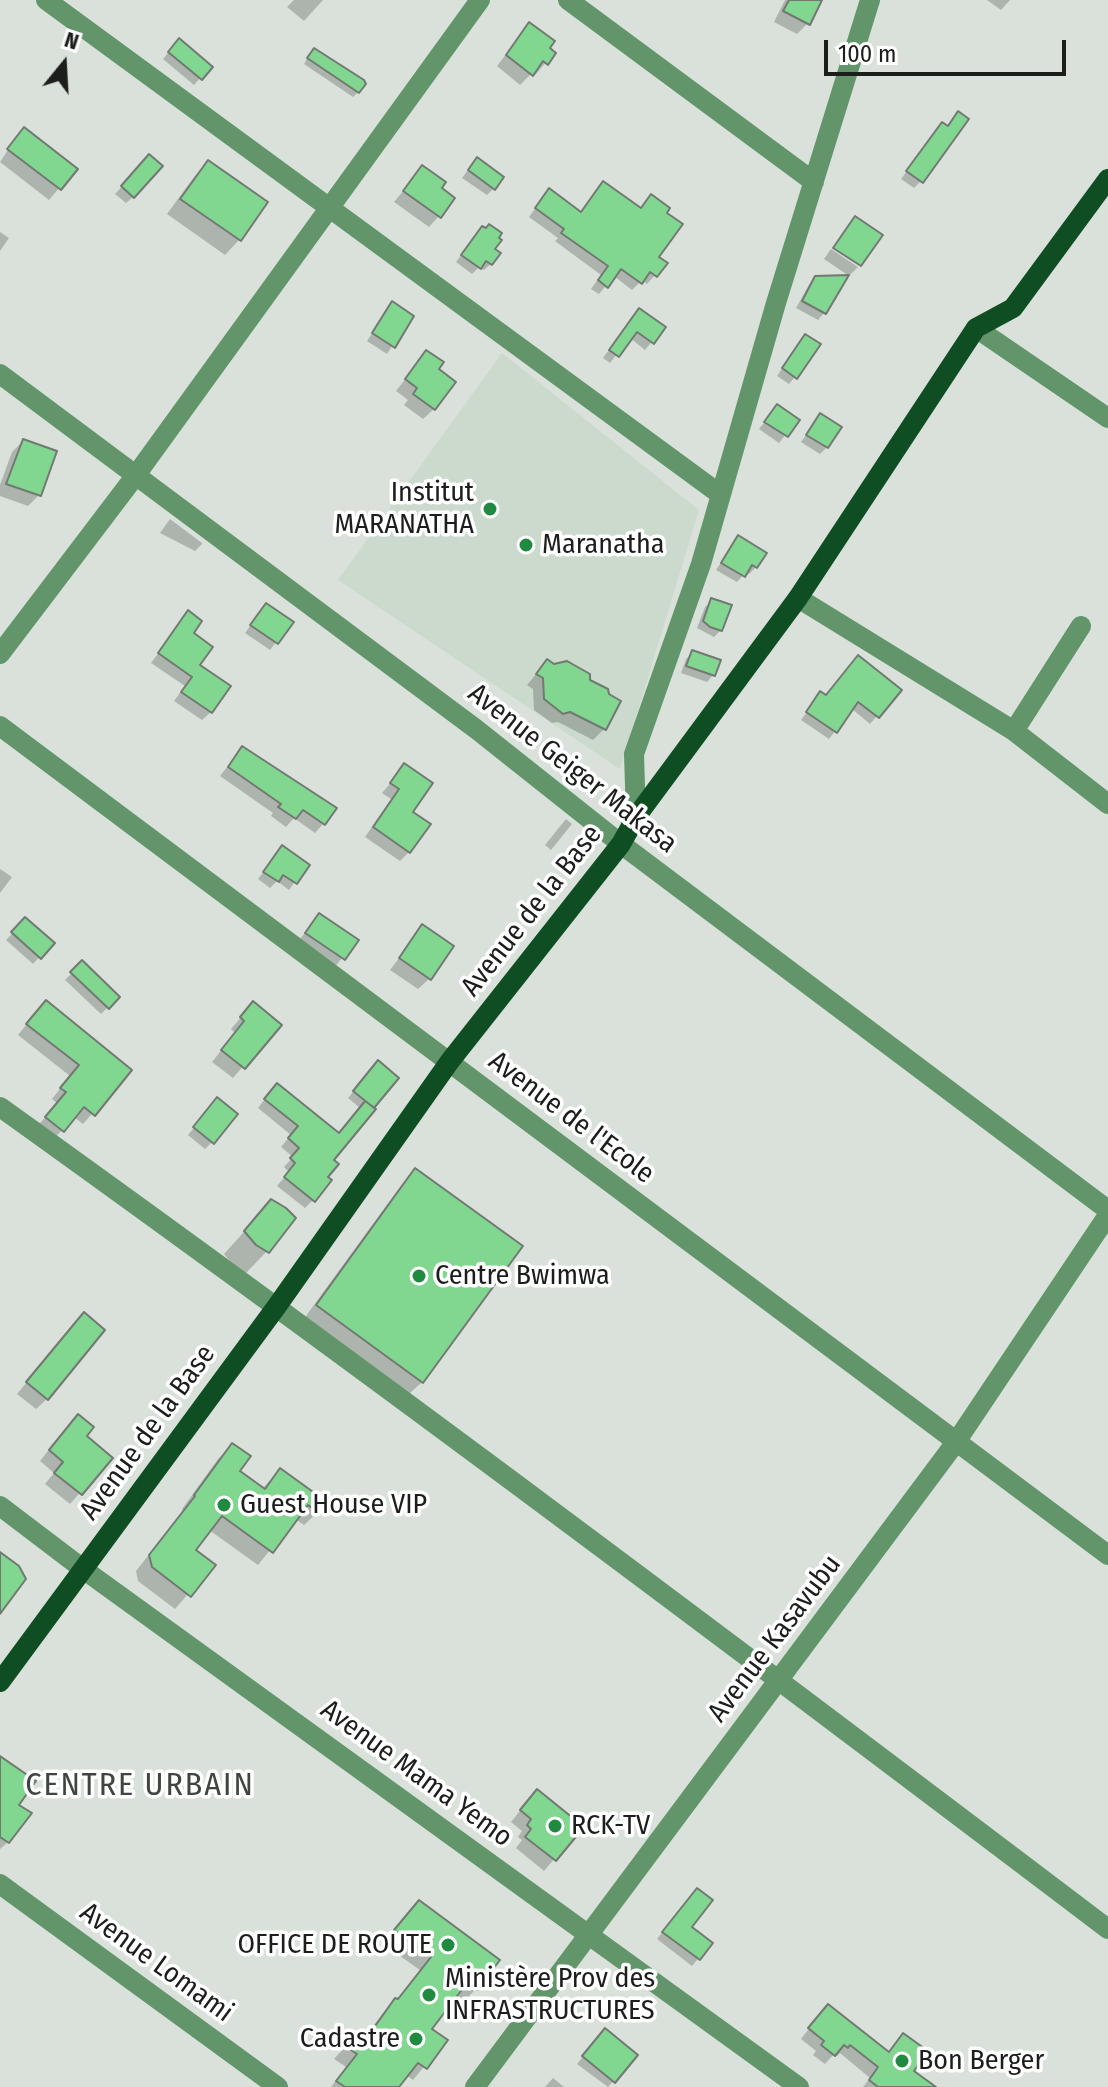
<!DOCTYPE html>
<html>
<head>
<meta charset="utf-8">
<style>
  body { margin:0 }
  #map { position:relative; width:1108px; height:2087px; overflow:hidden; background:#d9e1da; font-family:"Fira Sans Condensed",sans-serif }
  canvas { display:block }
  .north { position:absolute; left:24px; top:24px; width:80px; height:80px; -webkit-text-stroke:6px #fff; paint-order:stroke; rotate:18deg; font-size:22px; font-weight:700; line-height:32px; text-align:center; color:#1b1e1b }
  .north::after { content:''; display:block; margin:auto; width:28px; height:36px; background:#1b1e1b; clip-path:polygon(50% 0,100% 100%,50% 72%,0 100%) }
  .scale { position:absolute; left:824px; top:40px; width:242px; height:36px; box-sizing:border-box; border:4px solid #1b1e1b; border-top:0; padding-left:10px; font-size:24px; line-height:28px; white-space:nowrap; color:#1b1e1b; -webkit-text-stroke:6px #fff; paint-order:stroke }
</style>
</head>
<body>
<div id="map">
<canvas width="1108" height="2087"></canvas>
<div class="north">N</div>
<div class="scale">100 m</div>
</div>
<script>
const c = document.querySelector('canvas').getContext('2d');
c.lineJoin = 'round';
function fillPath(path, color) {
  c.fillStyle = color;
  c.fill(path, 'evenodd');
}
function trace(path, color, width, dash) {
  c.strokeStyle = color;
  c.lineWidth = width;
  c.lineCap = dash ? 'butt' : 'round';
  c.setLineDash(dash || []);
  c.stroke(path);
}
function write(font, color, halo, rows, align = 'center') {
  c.font = font + ' "Fira Sans Condensed",sans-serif';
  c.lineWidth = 7;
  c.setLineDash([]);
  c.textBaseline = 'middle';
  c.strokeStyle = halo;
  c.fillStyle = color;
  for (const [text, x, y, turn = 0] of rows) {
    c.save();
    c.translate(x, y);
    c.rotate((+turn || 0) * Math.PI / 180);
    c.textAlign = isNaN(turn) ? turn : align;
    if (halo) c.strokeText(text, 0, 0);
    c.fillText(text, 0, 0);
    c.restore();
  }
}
const built = new Path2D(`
  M502 353 699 510 620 769 338 580Z`);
const shadow = new Path2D(`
  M294 0H323L304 21 287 7Z
  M785 0H820L808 23 797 34 774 22Z
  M987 0H1010L1001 10Z
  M529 24 554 53 536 74 533 72 520 85 497 66Z
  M173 47 210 67 194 85 163 59Z
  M309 55 358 92 353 97 304 64Z
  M936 132 921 181 914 188 901 179Z
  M14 141 75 169 49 200 0 162Z
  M150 157 133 197 126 203 115 194Z
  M208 162 265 203 239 240 225 255 167 214 194 177Z
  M471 166 493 189 487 195 462 178Z
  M422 168 439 188V216L429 227 394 202Z
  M651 197 656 258 665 264 647 284 642 280 632 290 614 276 599 294 591 289 601 275 555 241 558 238 529 217 542 199 580 213 639 210Z
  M0 232 9 238 0 251Z
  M476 235 492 249 491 264 484 270 479 267 472 274 456 262Z
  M831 249 858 267 849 276 824 259Z
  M816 278 824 313 818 320 796 308 809 285Z
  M392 303 411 317 387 354 367 341Z
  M633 317 663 328 645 350 630 338 610 363 603 358Z
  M799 343 795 377 789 384 777 376Z
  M426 352 436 369 434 409 423 419 404 405 408 400 396 391Z
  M777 407 797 420 779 443 759 429Z
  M820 416 827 447 820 454 801 442Z
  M23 441 55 452 39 495 28 506 0 496V485L12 452Z
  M170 519 202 543V544L195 551 160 533Z
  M738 538 756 567 749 574 746 572 737 582 716 570Z
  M712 600 721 630 714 637 697 628 705 607Z
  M260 612 291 622 270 650 245 633Z
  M188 613 197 666 211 712 202 720 174 701 185 686 151 663Z
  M693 652 713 675 707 682 681 673 686 659Z
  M547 661 588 682 619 702 604 729 593 740 558 722 552 723 534 710 533 689 527 685Z
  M899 690 870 724 852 709 829 739 801 720 820 694 825 697Z
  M242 748 323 824 315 833 294 818 286 827 271 816 273 813 220 776Z
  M405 766 410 812 409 852 400 861 365 837 391 799 382 793Z
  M566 819 572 824 551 850 545 845Z
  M282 848 307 865 289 890 277 881 270 888 258 879Z
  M0 869 12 877 0 893Z
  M319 915 356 941 333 969 296 944Z
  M25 920 52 943 33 964 6 940Z
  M423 927 429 979 418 989 390 970Z
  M82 963 118 997 101 1014 65 980Z
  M36 1013 129 1071 83 1124 74 1117 52 1141 36 1128 57 1103 52 1099 70 1076 18 1035Z
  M243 1015 279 1025 233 1078 212 1062 235 1033 231 1029Z
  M371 1070 373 1109 331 1161 313 1200 305 1208 277 1186 289 1172 284 1167 293 1157 281 1147 291 1135 258 1108 269 1094 338 1135 360 1108 348 1098Z
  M211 1107 212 1142 205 1149 188 1135Z
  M415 1171 422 1382 408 1395 303 1320 402 1184Z
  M271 1202 267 1251 246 1273 234 1266 224 1254Z
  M73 1326 47 1399 36 1409 17 1394Z
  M67 1427 111 1458 70 1504 45 1484 54 1473 40 1461Z
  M232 1445 237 1471 262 1489 280 1470 318 1512 304 1525 295 1519 258 1565 209 1530 193 1550 213 1565 175 1609 138 1581 136 1571 183 1511 182 1509 218 1459Z
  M0 1765 16 1805 8 1842 0 1849Z
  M527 1802 581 1827 544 1871 516 1848 522 1840 518 1837 522 1831 511 1822Z
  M690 1897 689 1927 710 1944 692 1966 657 1939Z
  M419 1902 476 1989 463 2002 455 1995 429 2030 445 2041 413 2080 406 2075 396 2087H331L346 2067 334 2059 347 2045 365 2037 383 2013 396 2001 420 1970 383 1944Z
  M819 2016 887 2054 903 2036 911 2071 933 2087H863L870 2078 840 2053 837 2056 834 2054 825 2064 813 2055 816 2051 801 2039Z
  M598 2038 635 2056 608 2087 577 2064Z
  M553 2078 564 2087H545Z`);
const building = new Path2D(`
  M789 0H822L810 25 783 11Z
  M529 22 555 41 550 48 556 53 548 65 543 61 533 76 506 55Z
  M179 38 213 67 202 80 168 52Z
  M314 48 364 80 366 84 359 93 307 58Z
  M958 111 969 119 923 183 906 171 942 122 948 126Z
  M24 127 78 169 61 190 7 149Z
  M149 154 163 166 134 198 121 186Z
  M477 157 504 177 495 190 468 170Z
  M208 160 268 202 241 241 180 199Z
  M422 165 446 182 442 188 455 198 441 218 403 191Z
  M603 181 641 208 651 194 670 208 667 213 683 224 659 257 668 263 657 277 650 272 642 284 621 269 608 288 598 280 608 266 561 233 564 229 535 208 549 188 581 212Z
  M855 216 883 235 861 266 833 248Z
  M489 224 502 233 499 238 502 240 495 249 501 253 492 265 486 261 481 269 461 255 482 226 486 228Z
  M849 275 826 314 802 301 815 276Z
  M392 301 414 316 395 348 372 333Z
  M639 308 666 327 654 344 637 332 619 357 609 350Z
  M805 334 821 344 797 379 782 368Z
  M426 350 444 362 439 369 456 382 435 410 413 394 417 388 405 379Z
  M777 404 800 420 788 437 764 422Z
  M820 413 842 427 828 448 806 435Z
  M23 439 57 451 41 496 6 484Z
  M738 535 767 553 757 568 752 565 745 577 721 563Z
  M711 598 732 605 722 631 710 627 703 621Z
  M266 603 294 622 278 644 250 625Z
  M188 610 202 621 194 633 213 647 200 665 231 686 212 713 181 692 192 677 158 653Z
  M692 650 721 660 715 676 686 666Z
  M858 655 902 690 879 718 858 702 837 733 806 712 820 691 826 695Z
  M547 659 554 664 567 661 590 674V680L608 689 609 694 621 701 606 730 570 712 563 714 544 699 543 678 536 674Z
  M242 746 337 808 325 825 303 810 296 819 278 807 281 804 228 767Z
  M404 763 433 783 413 812 431 824 410 853 373 827 399 789 390 783Z
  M282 845 310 865 297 884 283 875 279 882 263 872Z
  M319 913 359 940 345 960 305 933Z
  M25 917 55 943 41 959 11 932Z
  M422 924 454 946 431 980 399 958Z
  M82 960 120 997 109 1009 70 972Z
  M46 1000 132 1070 95 1116 84 1107 64 1132 45 1117 66 1092 60 1088 79 1065 26 1024Z
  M253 1001 282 1025 245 1069 221 1050 244 1021 240 1017Z
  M378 1060 399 1078 374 1108 353 1091Z
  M277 1083 339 1133 365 1101 376 1109 334 1160 339 1164 328 1177 332 1180 315 1202 284 1177 295 1163 290 1158 299 1148 288 1138 298 1126 264 1099Z
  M217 1097 238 1114 214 1144 193 1127Z
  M415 1168 523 1246 423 1383 316 1305Z
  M271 1199 286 1208 296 1218 269 1253 256 1245 244 1231Z
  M84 1312 105 1330 48 1400 26 1382Z
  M78 1414 94 1427 87 1436 113 1458 82 1495 54 1473 63 1462 49 1450Z
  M232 1443 251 1456 240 1471 265 1489 280 1468 327 1502 319 1513 308 1505 273 1553 222 1516 196 1550 216 1565 191 1597 152 1567 149 1555 195 1496 194 1495Z
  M0 1552 19 1566 26 1579 0 1614Z
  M0 1756 36 1781 19 1805 32 1813 9 1843 0 1837Z
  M537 1789 584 1827 556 1861 525 1837 531 1829 527 1825 531 1819 520 1810Z
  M697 1888 713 1900 692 1927 713 1943 700 1960 662 1932Z
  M419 1900 500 1960 477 1990 467 1983 432 2029 448 2040 427 2069 418 2063 399 2087H345L336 2081 357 2054 345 2046 359 2030 368 2036 395 1998 398 1999 431 1957 394 1930Z
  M828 2004 889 2052 903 2033 928 2051 914 2071 936 2087H878L869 2080 878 2067 850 2045 848 2048 844 2045 835 2056 821 2045 824 2041 808 2028Z
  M605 2028 638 2055 615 2083 582 2056Z`);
const minor = new Path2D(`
  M46 0 721 495
  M568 0 814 182
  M976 328 1108 418
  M0 374 476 729 621 844 1108 1210
  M798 598 1014 731 1108 804
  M0 654 136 475 480 0
  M0 726 1108 1555
  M1014 731 1081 626
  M636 817 634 754 701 564 776 303 870 0
  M0 1107C374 1375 741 1651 1108 1929
  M0 1506 83 1569 799 2087
  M0 1884 278 2087
  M475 2087 956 1442 1108 1215`);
const major = new Path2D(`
  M0 1682 277 1306 450 1061 621 844 636 817 798 598 976 328 1013 308 1108 179`);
const markers = [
  [490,509,8,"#218a40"],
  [526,545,8,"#218a40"],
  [419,1276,8,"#218a40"],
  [224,1505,8,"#218a40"],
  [555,1826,8,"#218a40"],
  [448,1945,8,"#218a40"],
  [429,1995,8,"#218a40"],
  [416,2039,8,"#218a40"],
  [902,2061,8,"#218a40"]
];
const poiNames = [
  ["Institut",474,493,"right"],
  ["MARANATHA",474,525,"right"],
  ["Maranatha",542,545],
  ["Centre Bwimwa",435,1276],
  ["Guest House VIP",240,1505],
  ["RCK-TV",571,1826],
  ["OFFICE DE ROUTE",432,1945,"right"],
  ["Ministère Prov des",445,1979],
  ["INFRASTRUCTURES",445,2011],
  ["Cadastre",400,2039,"right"],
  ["Bon Berger",918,2061]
];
const streetNames = [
  ["Avenue Geiger Makasa",572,769,38],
  ["Avenue de la Base",532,911,-52],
  ["Avenue de l'Ecole",571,1118,37],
  ["Avenue de la Base",148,1433,-54],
  ["Avenue Kasavubu",775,1639,-53],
  ["Avenue Mama Yemo",416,1774,36],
  ["Avenue Lomami",156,1963,36]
];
const quarterNames = [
  ["CENTRE URBAIN",140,1786]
];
fillPath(built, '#cbdacd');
fillPath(shadow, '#0003');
fillPath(building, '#81d690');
trace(building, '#727973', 2);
trace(minor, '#62966a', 20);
trace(major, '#0f4e22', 20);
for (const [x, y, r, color] of markers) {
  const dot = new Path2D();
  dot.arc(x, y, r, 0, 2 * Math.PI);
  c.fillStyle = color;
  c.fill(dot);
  trace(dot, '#fff', 3);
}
write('28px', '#1b1e1b', '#fff', poiNames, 'left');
write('28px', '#1b1e1b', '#fff', streetNames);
c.letterSpacing = '2px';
write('32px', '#3f4640', '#fff', quarterNames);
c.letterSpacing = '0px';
</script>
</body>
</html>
